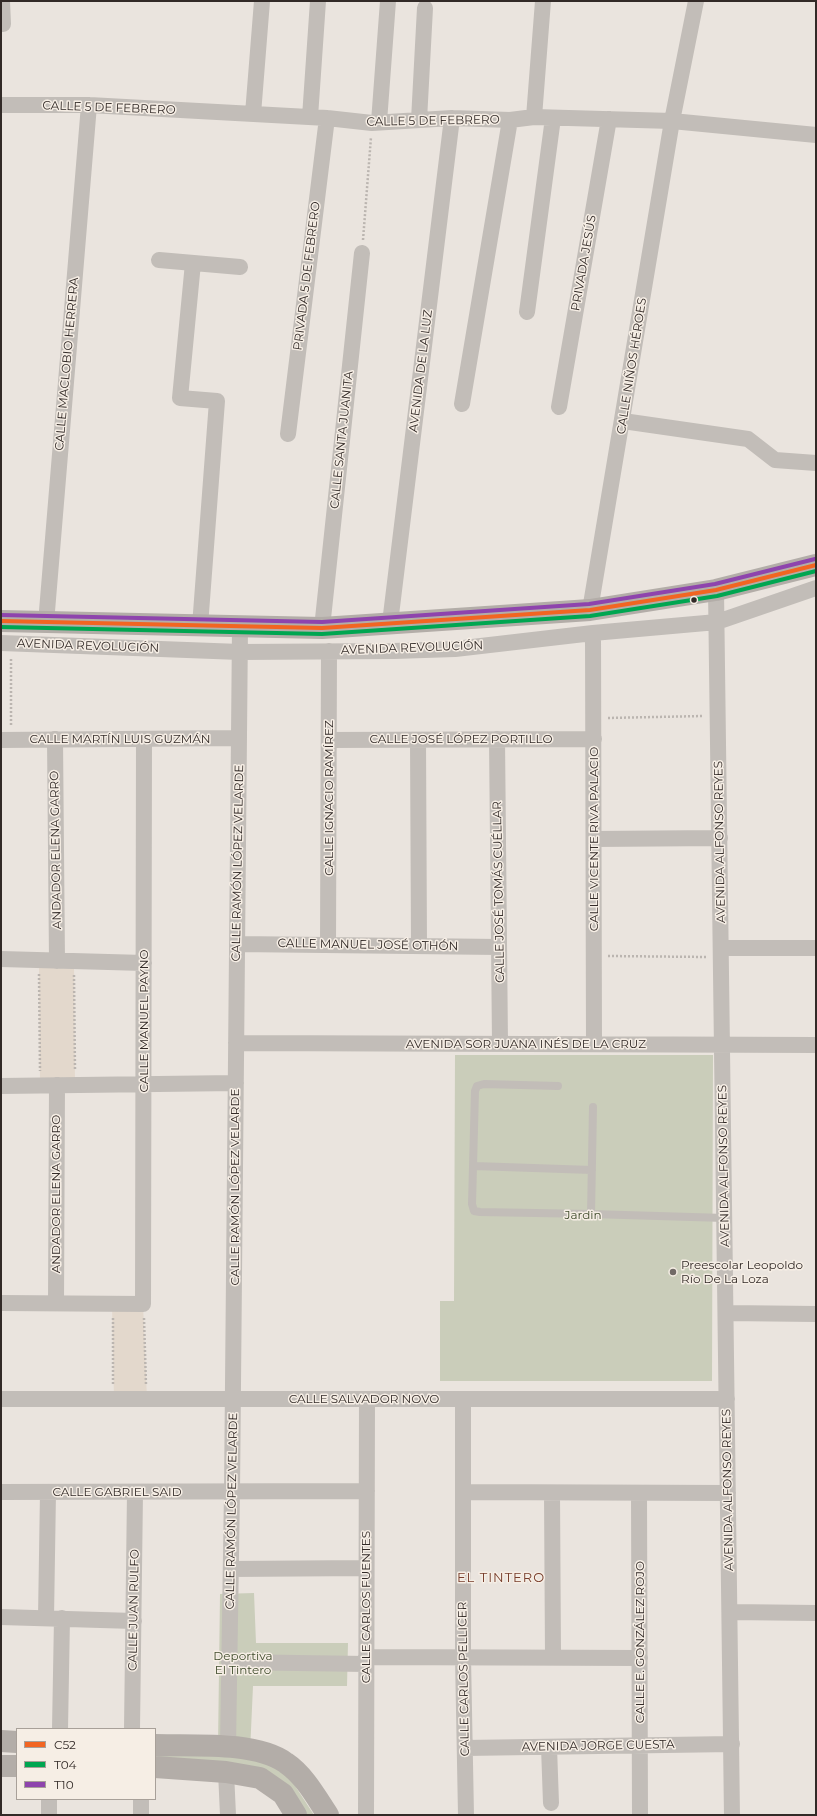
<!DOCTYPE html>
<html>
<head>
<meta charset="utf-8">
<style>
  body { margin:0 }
  #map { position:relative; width:817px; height:1816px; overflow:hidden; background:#eae4de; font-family:Montserrat,sans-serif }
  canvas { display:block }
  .frame { position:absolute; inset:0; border:2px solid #322a27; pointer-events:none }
  .legend { position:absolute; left:16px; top:1728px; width:140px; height:72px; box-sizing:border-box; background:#f6eee5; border:1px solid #a8a099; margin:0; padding:5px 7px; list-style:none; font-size:12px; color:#322a27 }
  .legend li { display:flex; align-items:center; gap:8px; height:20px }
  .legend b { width:20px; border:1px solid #a8a099 }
</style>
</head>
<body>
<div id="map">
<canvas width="817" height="1816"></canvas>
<div class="frame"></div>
<ul class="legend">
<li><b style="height:5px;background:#f26522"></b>C52</li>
<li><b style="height:5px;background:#00a651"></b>T04</li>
<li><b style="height:5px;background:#8e44ad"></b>T10</li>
</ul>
</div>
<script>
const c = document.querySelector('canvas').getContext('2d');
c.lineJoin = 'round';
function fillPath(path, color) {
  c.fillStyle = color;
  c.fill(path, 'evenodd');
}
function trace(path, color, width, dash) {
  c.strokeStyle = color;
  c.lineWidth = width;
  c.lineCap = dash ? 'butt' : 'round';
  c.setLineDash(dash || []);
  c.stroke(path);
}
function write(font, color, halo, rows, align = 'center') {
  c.font = font + ' Montserrat,sans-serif';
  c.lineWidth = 3;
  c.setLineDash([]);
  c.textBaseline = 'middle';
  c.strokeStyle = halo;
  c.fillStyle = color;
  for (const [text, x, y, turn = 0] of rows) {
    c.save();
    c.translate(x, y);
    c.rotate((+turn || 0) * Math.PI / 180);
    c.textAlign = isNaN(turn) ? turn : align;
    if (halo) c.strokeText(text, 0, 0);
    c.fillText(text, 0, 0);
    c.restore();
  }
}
const green = new Path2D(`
  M455 1055H713L712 1381H440V1301H454Z
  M254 1593 256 1643H348L347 1686H253L250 1752 286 1772 314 1815H295L274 1780 155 1771V1747L218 1746 220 1594Z`);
const plaza = new Path2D(`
  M39 960 74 961 75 1085H40Z
  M112 1304H143L147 1399H114Z`);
const path = new Path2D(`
  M363 240 371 137
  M608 718 703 716
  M11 725V658
  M608 956 707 957
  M39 974 40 1071
  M74 975 75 1070
  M113 1318V1385
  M144 1318 146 1385`);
const lane = new Path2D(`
  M558 1086 484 1084 477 1086 475 1091 472 1204 474 1211 480 1212 591 1214
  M593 1107 591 1214 725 1218
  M474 1166 592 1170`);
const street = new Path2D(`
  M2 1 3 24
  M1 105H89L327 118 372 123 452 118 510 120 534 117 672 121 816 135
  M253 114 262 1
  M310 117 318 1
  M534 117 543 1
  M419 120 425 8
  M379 122 388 1
  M159 260 240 267
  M193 263 180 398 217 401 200 626
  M527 312 553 118
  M462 404 510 120
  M559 407 609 119
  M623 421 748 439 775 460 816 463
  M288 434 327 118
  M716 590 732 1815
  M590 610 672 121 696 1
  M46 623 89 105
  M390 623 452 118
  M322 628 362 253
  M593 633 594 1044
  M1 643 240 652 394 651 455 649 593 633 717 622 816 588
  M55 739 57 961
  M497 739 500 1044
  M1 740 239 738
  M329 740 594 739
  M418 740 419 946
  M594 839 720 838
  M237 944 499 947
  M328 945 329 651
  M721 948H816
  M1 959 144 963
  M236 1043 816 1045
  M1 1086 236 1083
  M1 1303 143 1304 144 739
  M56 1303 57 1085
  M726 1313 816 1314
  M1 1399H727
  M463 1399V1657L466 1815
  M1 1492 367 1491
  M464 1492 728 1493
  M552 1493 553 1657
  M639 1493 640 1815
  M231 1569 366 1568
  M730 1612 816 1613
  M1 1617 134 1621
  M46 1618 48 1492
  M366 1657 640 1658
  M229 1662 366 1664
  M60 1729 62 1618
  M132 1729 135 1492
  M228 1747 232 1491 240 627
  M549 1747 551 1803
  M465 1748 732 1744
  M226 1772 228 1815
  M49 1799V1815
  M141 1815V1799
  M366 1815 367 1399`);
const secondary = new Path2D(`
  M1 621 322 628 590 610 716 590 816 565
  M1 1741 17 1742
  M155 1745C192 1746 256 1741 286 1763 304 1775 316 1797 328 1815
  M1 1766H17
  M155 1767 226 1772 260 1778 283 1794 296 1815`);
const bus1 = new Path2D(`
  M1 621 322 628 590 610 716 590 816 565`);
const bus2 = new Path2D(`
  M1 627 322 634 590 616 717 596 816 571`);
const bus3 = new Path2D(`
  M1 615 322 622 589 604 715 584 815 559`);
const markers = [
  [694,600,3.5,"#322a27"],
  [673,1272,4,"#726b67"]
];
const streetNames = [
  ["CALLE 5 DE FEBRERO",109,108,2],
  ["CALLE 5 DE FEBRERO",433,121,-1],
  ["PRIVADA JESÚS",584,263,-80],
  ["PRIVADA 5 DE FEBRERO",307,276,-83],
  ["CALLE MACLOBIO HERRERA",67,364,-85],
  ["CALLE NIÑOS HÉROES",632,366,-81],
  ["AVENIDA DE LA LUZ",421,371,-83],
  ["CALLE SANTA JUANITA",342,440,-84],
  ["AVENIDA REVOLUCIÓN",88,646,2],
  ["AVENIDA REVOLUCIÓN",412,648,-2],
  ["CALLE MARTÍN LUIS GUZMÁN",120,739],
  ["CALLE JOSÉ LÓPEZ PORTILLO",461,739],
  ["CALLE IGNACIO RAMÍREZ",329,798,-90],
  ["CALLE VICENTE RIVA PALACIO",594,839,-90],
  ["AVENIDA ALFONSO REYES",720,842,-91],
  ["ANDADOR ELENA GARRO",56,850,-91],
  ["CALLE RAMÓN LÓPEZ VELARDE",238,863,-89],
  ["CALLE JOSÉ TOMÁS CUÉLLAR",499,892,-91],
  ["CALLE MANUEL JOSÉ OTHÓN",368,945,1],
  ["CALLE MANUEL PAYNO",144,1021,-90],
  ["AVENIDA SOR JUANA INÉS DE LA CRUZ",526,1044],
  ["AVENIDA ALFONSO REYES",724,1166,-91],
  ["CALLE RAMÓN LÓPEZ VELARDE",235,1187,-90],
  ["ANDADOR ELENA GARRO",56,1194,-90],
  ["CALLE SALVADOR NOVO",364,1399],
  ["AVENIDA ALFONSO REYES",728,1490,-91],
  ["CALLE GABRIEL SAID",117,1492],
  ["CALLE RAMÓN LÓPEZ VELARDE",232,1511,-89],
  ["CALLE CARLOS FUENTES",366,1607,-90],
  ["CALLE JUAN RULFO",134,1610,-89],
  ["CALLE E. GONZÁLEZ ROJO",640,1642,-90],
  ["CALLE CARLOS PELLICER",464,1679,-91],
  ["AVENIDA JORGE CUESTA",598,1746,-1]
];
const parkNames = [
  ["Jardin",583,1215],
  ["Deportiva",243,1656],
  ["El Tintero",243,1670]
];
const poiNames = [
  ["Preescolar Leopoldo",681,1265],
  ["Río De La Loza",681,1279]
];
const neighbourhoodNames = [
  ["EL TINTERO",501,1578]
];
fillPath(green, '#cacdba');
fillPath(plaza, '#e3d8cc');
trace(path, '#bbb5b0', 2.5, [2, 2]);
trace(lane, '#c2bdb8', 8);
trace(street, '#c2bdb8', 16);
trace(secondary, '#b3ada8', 22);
trace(bus1, '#f26522', 4);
trace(bus2, '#00a651', 4);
trace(bus3, '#8e44ad', 4);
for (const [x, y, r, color] of markers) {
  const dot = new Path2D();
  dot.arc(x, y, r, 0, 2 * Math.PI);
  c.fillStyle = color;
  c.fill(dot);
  trace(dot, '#f6eee5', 1.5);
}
write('12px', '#322a27', '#f6eee5', streetNames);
write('12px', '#414d2e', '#f6eee5', parkNames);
write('12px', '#322a27', '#f6eee5', poiNames, 'left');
c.letterSpacing = '1px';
write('13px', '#773c2a', '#f6eee5', neighbourhoodNames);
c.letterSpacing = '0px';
</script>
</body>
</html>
